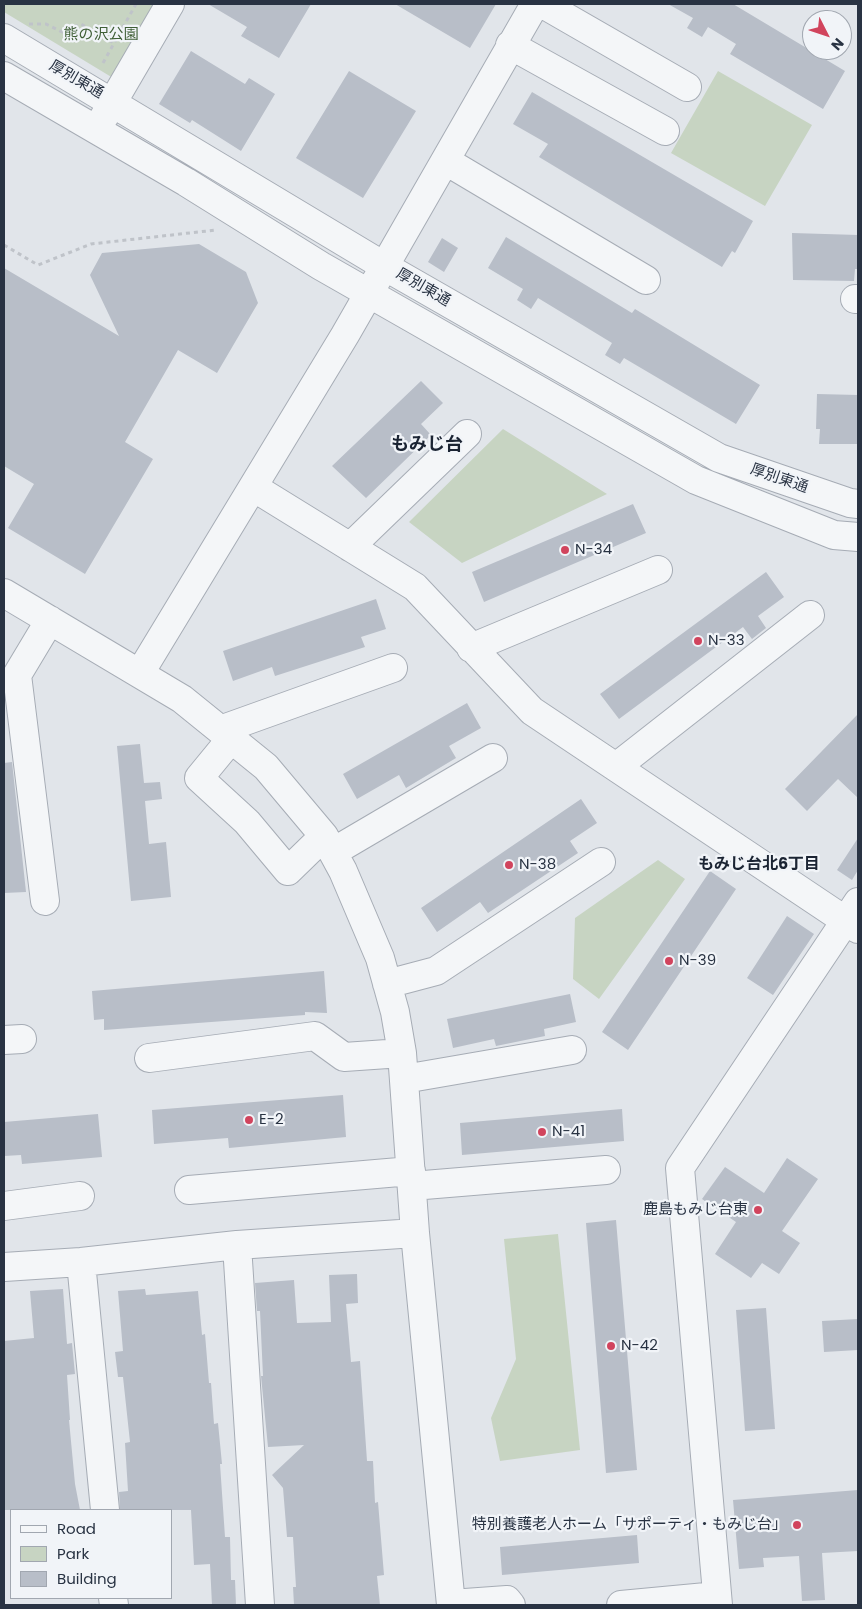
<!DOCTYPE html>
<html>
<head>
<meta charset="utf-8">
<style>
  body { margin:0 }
  #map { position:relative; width:862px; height:1609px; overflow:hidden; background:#e1e5ea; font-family:Poppins,sans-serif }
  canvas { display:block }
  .frame { position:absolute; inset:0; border:5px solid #293343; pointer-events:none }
  .legend { position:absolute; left:10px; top:1509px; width:162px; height:90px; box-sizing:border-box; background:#f1f4f8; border:1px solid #a1a7b0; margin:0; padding:6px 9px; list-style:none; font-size:15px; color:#293343 }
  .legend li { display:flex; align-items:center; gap:10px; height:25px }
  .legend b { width:25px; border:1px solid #a1a7b0 }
  .north { position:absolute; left:802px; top:10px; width:50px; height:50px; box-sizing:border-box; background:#f1f4f8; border:1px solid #a1a7b0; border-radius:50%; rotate:131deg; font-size:14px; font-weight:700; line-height:20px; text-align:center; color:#293343 }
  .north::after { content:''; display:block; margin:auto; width:18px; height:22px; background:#d1445d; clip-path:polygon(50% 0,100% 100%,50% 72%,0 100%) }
</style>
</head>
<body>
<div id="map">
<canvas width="862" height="1609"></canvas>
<div class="frame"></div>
<ul class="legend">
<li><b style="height:6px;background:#f4f6f8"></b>Road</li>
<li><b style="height:14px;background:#c7d4c2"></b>Park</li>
<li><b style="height:14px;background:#b8bec8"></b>Building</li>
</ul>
<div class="north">N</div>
</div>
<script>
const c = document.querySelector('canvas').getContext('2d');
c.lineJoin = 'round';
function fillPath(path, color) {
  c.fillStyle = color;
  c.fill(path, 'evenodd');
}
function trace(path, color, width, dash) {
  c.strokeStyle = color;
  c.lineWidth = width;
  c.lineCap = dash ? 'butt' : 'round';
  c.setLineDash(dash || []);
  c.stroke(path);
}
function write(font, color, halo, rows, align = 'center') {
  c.font = font + ' Poppins,"Noto Sans JP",sans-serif';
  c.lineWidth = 4.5;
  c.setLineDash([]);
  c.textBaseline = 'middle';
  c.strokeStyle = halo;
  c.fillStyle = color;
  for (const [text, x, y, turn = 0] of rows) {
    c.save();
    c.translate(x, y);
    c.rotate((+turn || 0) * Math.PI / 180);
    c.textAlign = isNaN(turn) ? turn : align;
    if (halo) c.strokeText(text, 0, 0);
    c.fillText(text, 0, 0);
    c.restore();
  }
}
const green = new Path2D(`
  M4 4H158L113 78 4 12Z
  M718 71 812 125 765 206 671 153Z
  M503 429 607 494 462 563 409 522Z
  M658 860 685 879 599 999 573 979 575 918Z
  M558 1234 580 1450 500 1461 491 1418 516 1359 504 1239Z`);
const building = new Path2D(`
  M208 4H311L279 58 241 36 247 27Z
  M395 4H496L470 48Z
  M668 4H733L845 71 823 109 730 54 736 44 708 27 702 37 687 28 693 18Z
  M191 51 245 84 249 78 275 94 241 151 192 120 190 123 159 104Z
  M349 71 416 111 363 198 296 158Z
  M532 92 753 221 735 253 732 251 722 267 539 157 548 144 513 124Z
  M792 233 858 235V269H855L854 281 793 280Z
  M506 237 632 313 635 309 760 385 736 424 624 358 620 364 605 355 612 343 538 298 531 309 517 300 523 289 488 268Z
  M442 238 458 248 444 272 428 262Z
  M199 244 246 272 258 303 217 373 178 350 125 442 153 459 85 574 8 528 34 484 4 466V268L119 336 90 275 102 253Z
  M421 381 443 403 421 424 431 435 366 498 332 466Z
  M817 394 858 395V444H819L820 429H816Z
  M633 504 646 533 484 602 472 572Z
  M766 572 784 597 758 616 766 628 752 639 743 627 619 719 600 694Z
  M376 599 386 629 361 637 365 647 275 676 272 667 233 681 223 651Z
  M467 703 481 728 449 746 456 758 406 788 399 775 357 799 343 774Z
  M858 714V798L838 779 807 811 785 789Z
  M140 744 144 783 160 782 162 799 145 801 149 844 166 842 171 897 131 901 117 746Z
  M12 762 26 892 4 893V763Z
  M581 799 597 823 570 841 578 853 488 913 480 902 437 932 421 908Z
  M858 838V870L852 880 837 870Z
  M710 871 736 889 628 1050 602 1032Z
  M787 916 814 934 773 995 747 978Z
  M324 971 327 1013 305 1012V1015L104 1030V1019L94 1020 92 991Z
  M570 994 576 1022 544 1029 545 1036 496 1046 494 1039 453 1048 447 1019Z
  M343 1095 346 1137 229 1148 228 1138 154 1144 152 1110Z
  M622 1109 624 1141 462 1155 460 1123Z
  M98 1114 102 1157 22 1164 21 1155 4 1156V1122Z
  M787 1158 818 1179 782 1231 800 1243 779 1274 762 1263 751 1278 715 1254 736 1222 702 1199 725 1167 764 1193Z
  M616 1220 637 1470 606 1473 586 1223Z
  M357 1274 358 1303 346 1304 351 1362 360 1361 367 1461H373L375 1503 378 1502 384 1575 377 1576 380 1605H294L293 1587H296L293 1537H287L283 1488 272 1475 304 1445 268 1447 261 1376H263L260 1311H257L255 1283 294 1280 297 1323 331 1322 329 1275Z
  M63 1289 67 1344 72 1343 75 1374 67 1375 70 1420H69L75 1484 80 1510H4V1341L34 1338 30 1291Z
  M145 1289 146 1295 198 1291 202 1335 205 1334 209 1383H211L214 1424 218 1423 222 1464H220L225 1537H230L231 1580H235L236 1605H212L210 1564 194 1565 191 1510H120L119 1492 128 1491 125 1443 130 1442 123 1377H118L115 1352 123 1351 118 1291Z
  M766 1308 775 1429 745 1431 736 1310Z
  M858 1319V1350L824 1352 822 1321Z
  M858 1490V1551L822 1553 825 1600 802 1601 799 1556 763 1558 764 1567 739 1569 733 1500Z
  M637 1535 639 1563 502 1575 500 1547Z`);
const path = new Path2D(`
  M29 24H46L62 32 81 24 114 43
  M103 63 136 4
  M4 245 38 265 91 244 216 230`);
const minor = new Path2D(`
  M543 4 687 87
  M4 38 384 266 719 458 850 503 858 504
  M510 45 665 131
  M4 76 186 182 321 266 696 480 834 535 858 537
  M104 117 170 4
  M446 161 646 280
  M855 299H858
  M253 487 415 587 532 711 858 929
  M350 547 467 434
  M4 593 182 699 266 767 324 836 343 871 380 958 395 1012 402 1053 415 1233 451 1605
  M471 648 658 570
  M140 673 345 335 535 4
  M220 730 393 668
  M231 739 199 778 247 822 288 871 324 836
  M616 767 810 615
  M333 852 493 758
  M45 901 17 675 50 620
  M387 984 436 971 601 862
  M4 1040 22 1039
  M149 1058 315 1036 344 1057 402 1053
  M404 1079 572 1050
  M412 1186 606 1170
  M189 1190 411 1171
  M4 1206 80 1196
  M237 1245 260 1605
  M81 1262 105 1510
  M4 1267 81 1262 237 1245 415 1233
  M113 1598 114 1605
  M451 1604 507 1600 511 1605
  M621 1605 717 1596
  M718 1605 680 1168 858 902`);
const markers = [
  [565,550,5,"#d1445d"],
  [698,641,5,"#d1445d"],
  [509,865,5,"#d1445d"],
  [669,961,5,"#d1445d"],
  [249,1120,5,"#d1445d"],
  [542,1132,5,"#d1445d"],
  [758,1210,5,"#d1445d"],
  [611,1346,5,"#d1445d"],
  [797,1525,5,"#d1445d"]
];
const parkNames = [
  ["熊の沢公園",101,35]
];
const streetNames = [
  ["厚別東通",76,80,30],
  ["厚別東通",423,288,30],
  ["厚別東通",779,479,19]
];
const poiNames = [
  ["N-34",575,550],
  ["N-33",708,641],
  ["N-38",519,865],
  ["N-39",679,961],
  ["E-2",259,1120],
  ["N-41",552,1132],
  ["鹿島もみじ台東",748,1210,"right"],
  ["N-42",621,1346],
  ["特別養護老人ホーム「サポーティ・もみじ台」",787,1525,"right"]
];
const neighbourhoodNames = [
  ["もみじ台北6丁目",759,865]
];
const quarterNames = [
  ["もみじ台",427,445]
];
fillPath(green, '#c7d4c2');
fillPath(building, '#b8bec8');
trace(minor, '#a6acb5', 30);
trace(path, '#bfc3c9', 3, [4, 4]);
trace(minor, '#f4f6f8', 28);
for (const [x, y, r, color] of markers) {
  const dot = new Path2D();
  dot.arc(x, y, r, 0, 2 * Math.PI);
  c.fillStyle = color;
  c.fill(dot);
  trace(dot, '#f1f4f8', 2);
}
write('15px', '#3f5f36', '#f1f4f8', parkNames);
write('15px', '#293343', '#f1f4f8', streetNames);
write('15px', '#293343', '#f1f4f8', poiNames, 'left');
write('bold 16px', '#1b2433', '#f1f4f8', neighbourhoodNames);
write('bold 18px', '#1b2433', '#f1f4f8', quarterNames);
</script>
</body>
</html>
